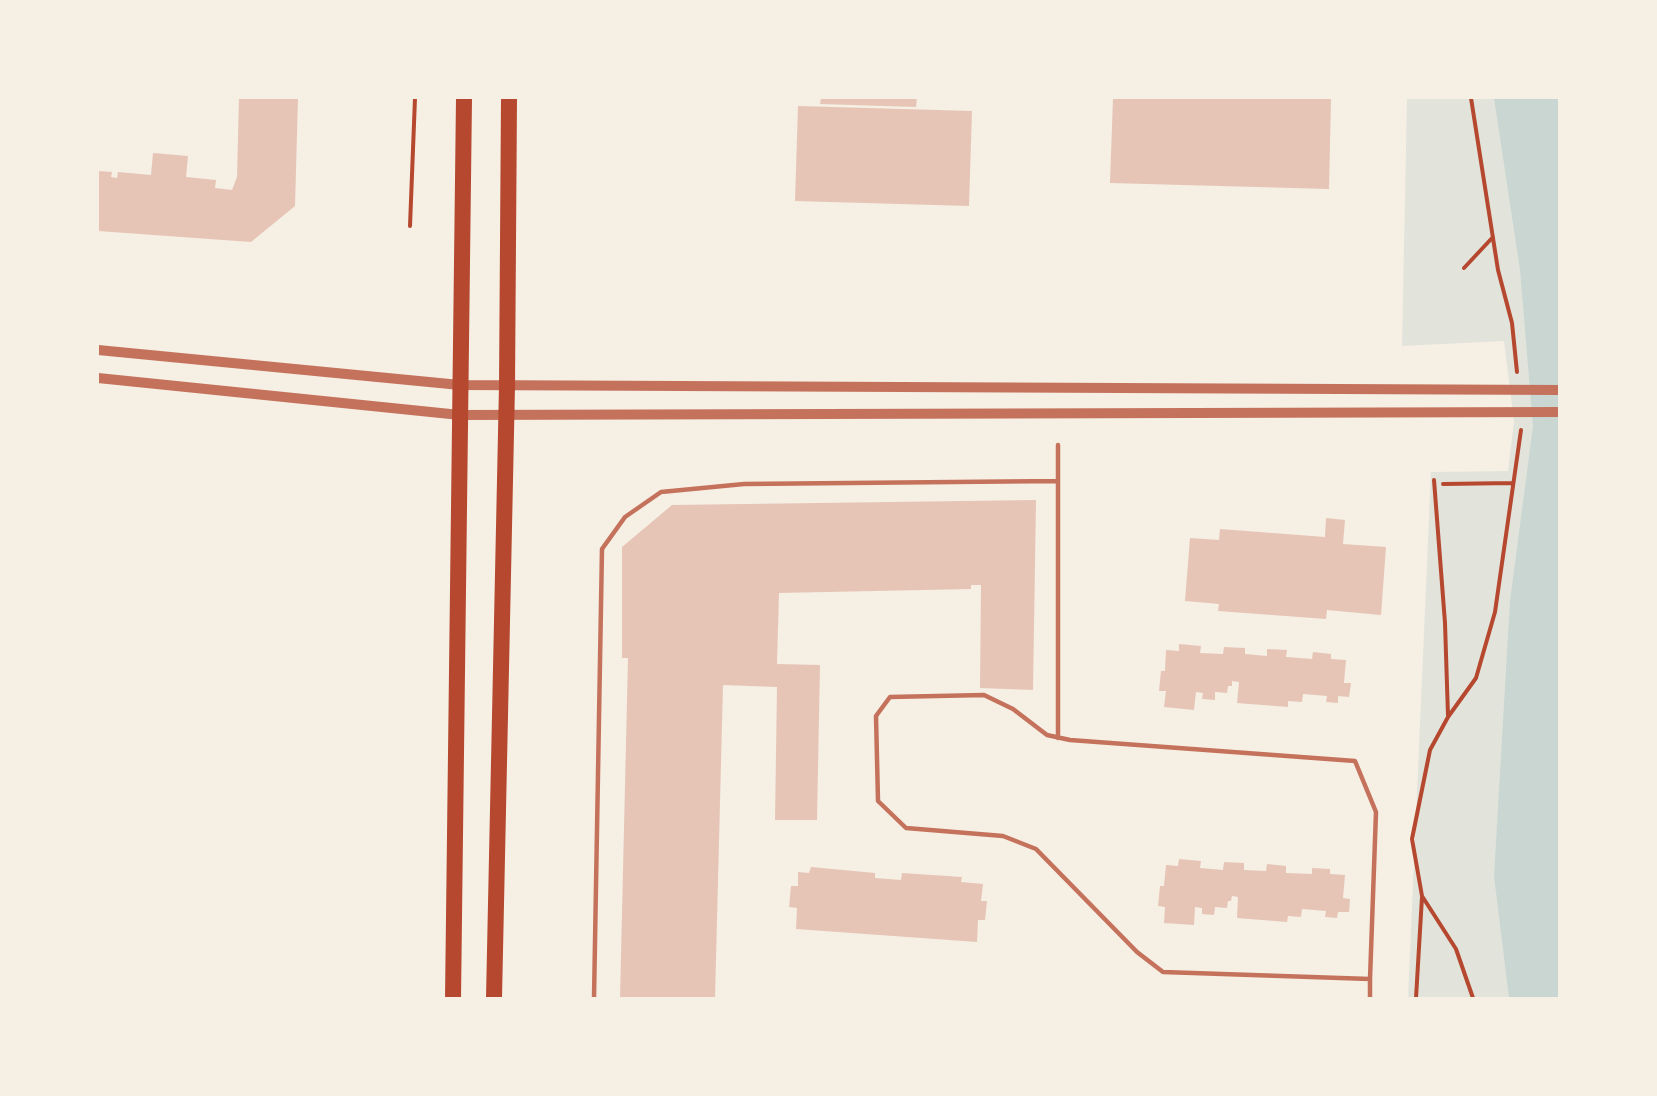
<!DOCTYPE html>
<html>
<head>
<meta charset="utf-8">
<style>
	body { margin:0 }
	#map { position:relative; width:1657px; height:1096px; overflow:hidden; background:#f6efe4; font-family:"Public Sans",sans-serif }
	canvas { display:block }
	.frame { position:absolute; inset:0; border:99px solid #f6efe4; pointer-events:none }
</style>
</head>
<body>
<div id="map">
<canvas width="1657" height="1096"></canvas>
<div class="frame"></div>
</div>
<script>
const c = document.querySelector('canvas').getContext('2d');
c.lineJoin = 'round';
function fillPath(path, color) {
  c.fillStyle = color;
  c.fill(path, 'evenodd');
}
function trace(path, color, width, dash) {
  c.strokeStyle = color;
  c.lineWidth = width;
  c.lineCap = dash ? 'butt' : 'round';
  c.setLineDash(dash || []);
  c.stroke(path);
}
const green = new Path2D(`
	M 1407,98 L 1559,98 L 1512,998 L 1408,998 L 1431,472 L 1508,471 L 1514,421 L 1504,341 L 1402,346 Z`);
const water = new Path2D(`
	M 1494,98 L 1559,98 L 1559,998 L 1509,998 L 1494,876 L 1510,601 L 1533,426 L 1520,270 Z`);
const building = new Path2D(`
	M 239,98 L 298,98 L 295,206 L 251,242 L 98,231 L 98,171 L 112,172 L 111,177 L 117,178 L 118,172 L 151,175 L 153,153 L 188,156 L 186,177 L 216,180 L 215,188 L 232,190 L 237,177 Z
	M 821,98 L 917,98 L 916,107 L 820,104 Z
	M 1113,98 L 1331,98 L 1329,189 L 1110,183 Z
	M 798,106 L 972,111 L 969,206 L 795,201 Z
	M 1036,500 L 1033,690 L 980,688 L 981,585 L 971,585 L 971,589 L 779,593 L 777,664 L 820,665 L 817,820 L 775,820 L 777,687 L 723,685 L 715,998 L 620,998 L 628,658 L 622,658 L 622,547 L 672,505 Z
	M 1326,518 L 1345,520 L 1343,544 L 1386,547 L 1381,615 L 1327,610 L 1326,619 L 1218,611 L 1219,604 L 1185,601 L 1190,538 L 1219,540 L 1220,529 L 1325,537 Z
	M 1179,644 L 1201,646 L 1200,653 L 1223,654 L 1224,647 L 1245,648 L 1245,654 L 1267,656 L 1267,649 L 1287,650 L 1286,657 L 1312,659 L 1313,652 L 1331,654 L 1331,659 L 1346,660 L 1344,683 L 1351,683 L 1349,697 L 1338,696 L 1338,703 L 1326,702 L 1327,696 L 1303,694 L 1302,702 L 1288,701 L 1288,707 L 1237,703 L 1239,682 L 1232,681 L 1232,686 L 1228,686 L 1227,693 L 1215,692 L 1215,700 L 1202,699 L 1203,693 L 1196,692 L 1194,710 L 1164,707 L 1166,691 L 1159,691 L 1161,671 L 1165,671 L 1166,650 L 1179,651 Z
	M 1179,859 L 1201,861 L 1200,868 L 1223,870 L 1224,862 L 1244,863 L 1244,870 L 1266,871 L 1267,864 L 1286,866 L 1286,873 L 1312,874 L 1312,868 L 1330,869 L 1330,874 L 1345,875 L 1343,898 L 1350,899 L 1349,912 L 1338,912 L 1337,918 L 1325,917 L 1326,911 L 1302,909 L 1301,917 L 1288,916 L 1287,922 L 1237,918 L 1238,897 L 1232,896 L 1231,901 L 1228,901 L 1227,908 L 1215,907 L 1214,915 L 1202,914 L 1202,908 L 1195,907 L 1194,925 L 1164,923 L 1165,907 L 1158,906 L 1160,886 L 1164,886 L 1166,865 L 1178,866 Z
	M 811,867 L 875,873 L 875,878 L 901,880 L 902,873 L 962,877 L 961,882 L 983,884 L 981,901 L 987,901 L 985,920 L 978,920 L 977,942 L 796,929 L 797,908 L 789,907 L 791,886 L 798,886 L 798,872 L 809,873 Z`);
const path = new Path2D(`
	M 1471,98 L 1498,270 L 1512,323 L 1517,372
	M 410,226 L 415,98
	M 1464,268 L 1493,237
	M 1434,480 L 1445,623 L 1448,716
	M 1443,484 L 1513,483
	M 1416,998 L 1422,897
	M 1473,998 L 1456,949 L 1422,896 L 1412,839 L 1430,750 L 1448,717 L 1476,678 L 1495,612 L 1521,430`);
const service = new Path2D(`
	M 1058,445 L 1058,738
	M 594,998 L 602,549 L 625,517 L 661,492 L 744,484 L 1058,481
	M 1370,998 L 1370,979 L 1376,812 L 1355,761 L 1070,740 L 1047,735 L 1013,709 L 984,695 L 890,697 L 876,716 L 878,801 L 906,828 L 1003,836 L 1036,849 L 1137,952 L 1163,972 L 1370,979`);
const tertiary = new Path2D(`
	M 98,350 L 460,385 L 1560,390
	M 98,378 L 460,415 L 1560,412`);
const trunk = new Path2D(`
	M 453,998 L 464,98
	M 494,998 L 507,386 L 509,98`);
fillPath(green, '#e2e4dc');
fillPath(water, '#c9d6d2');
fillPath(building, '#e6c5b7');
trace(path, '#b5482f', 4);
trace(service, '#c5725c', 4.5);
trace(tertiary, '#c5725c', 10);
trace(trunk, '#b5482f', 16);
</script>
</body>
</html>
